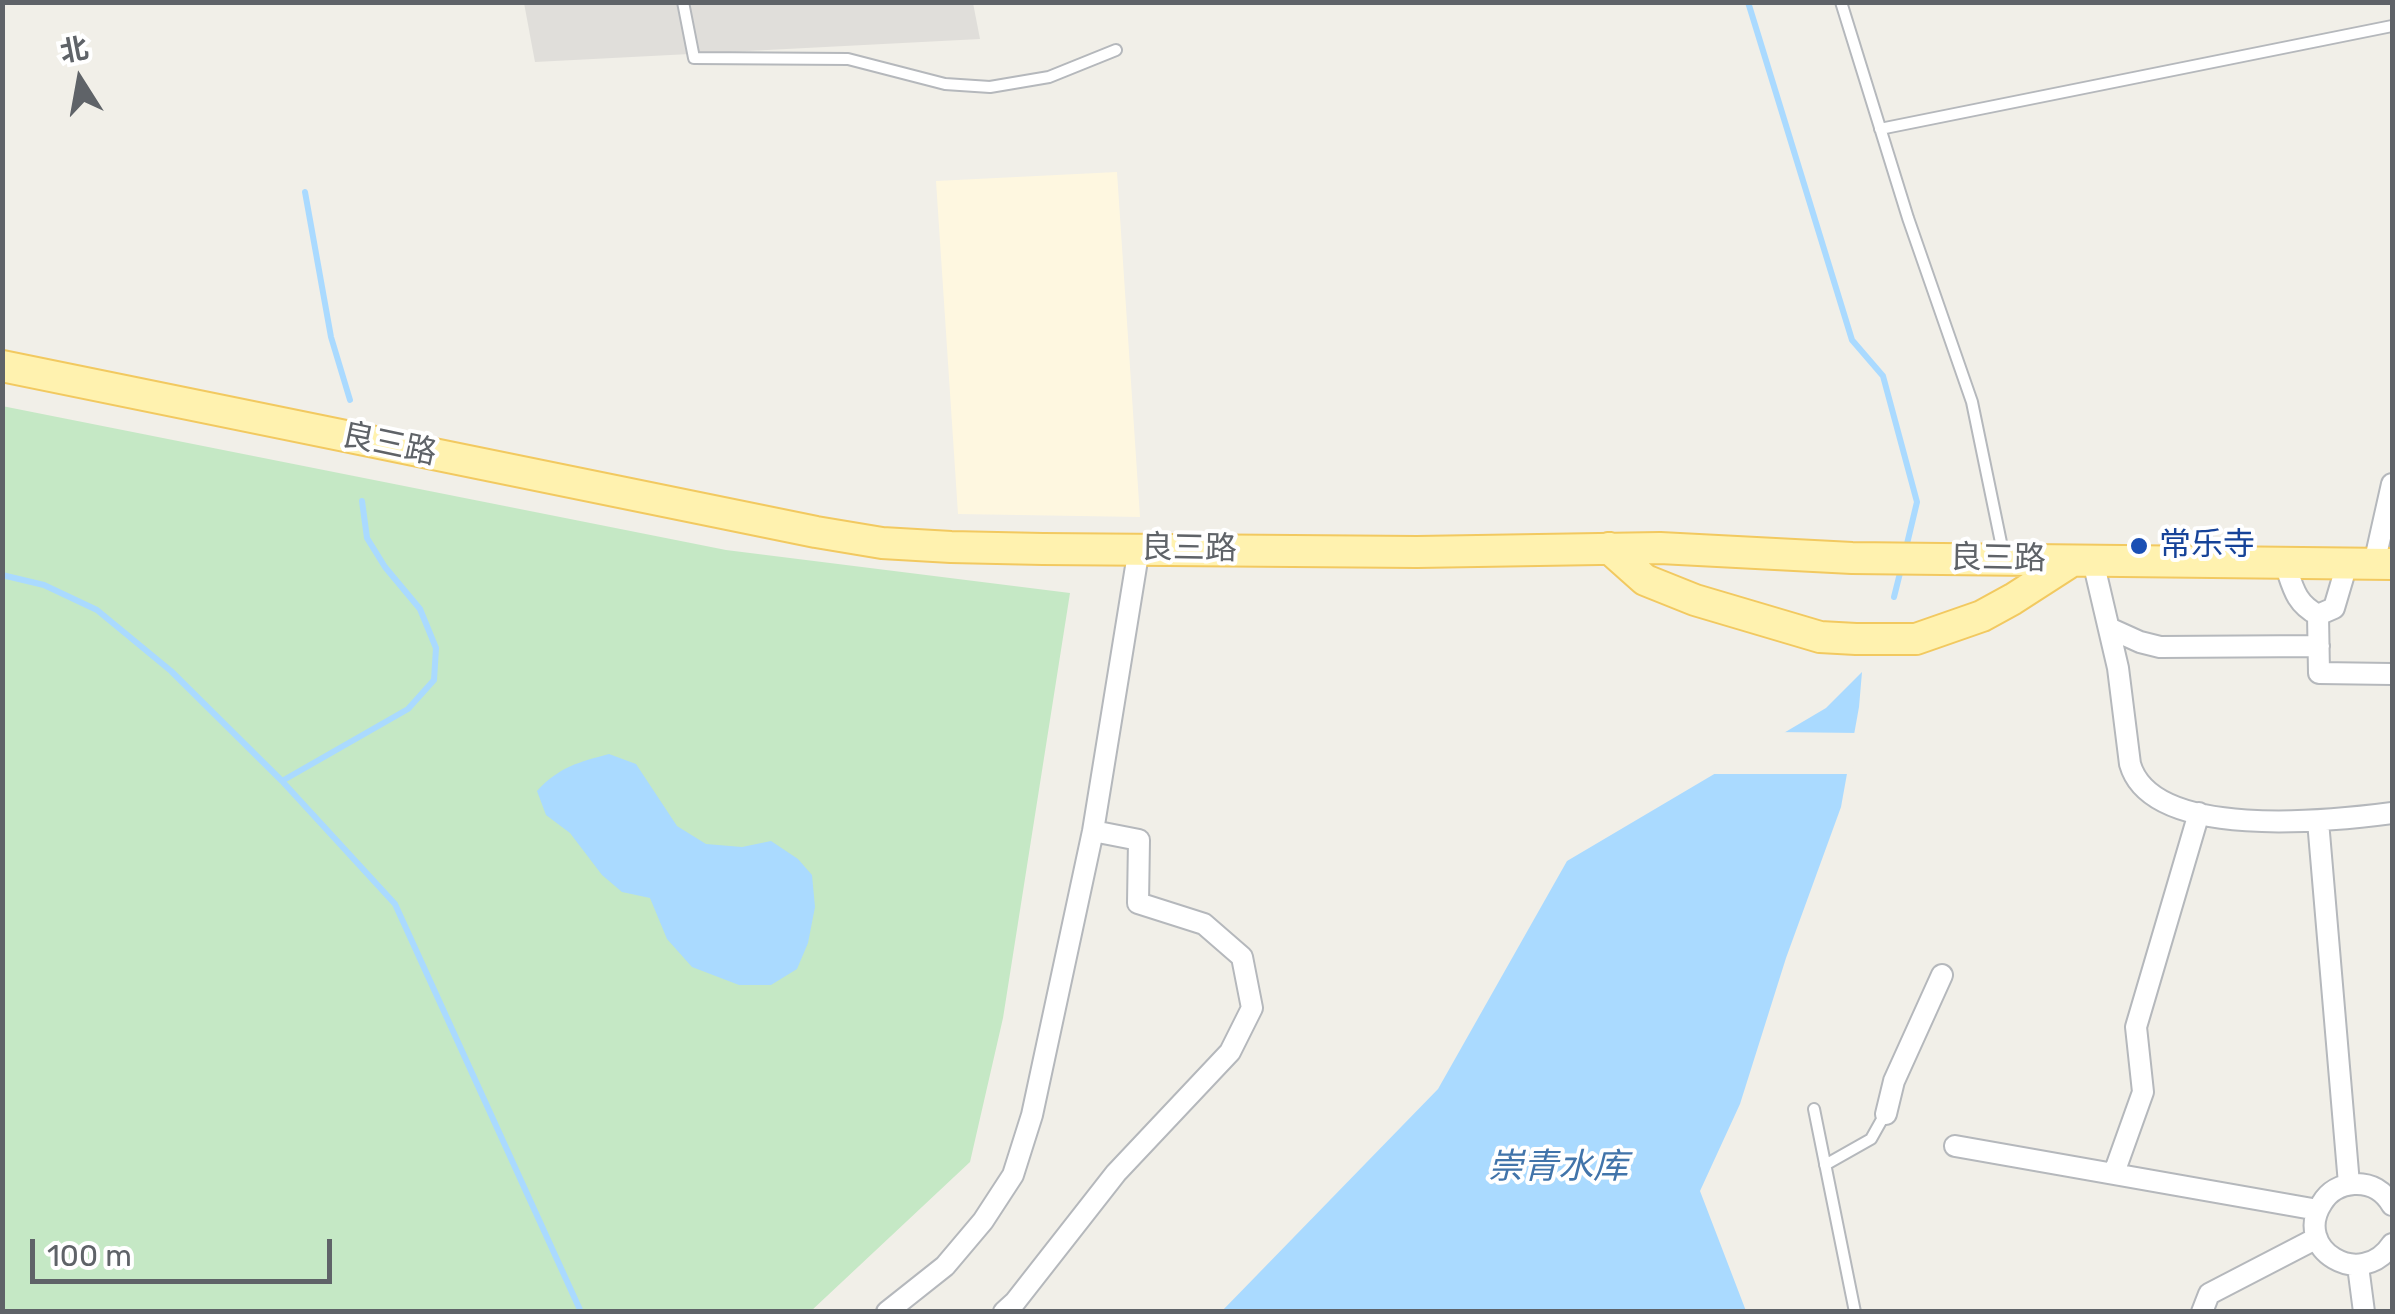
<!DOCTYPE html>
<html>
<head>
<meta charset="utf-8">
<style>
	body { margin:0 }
	#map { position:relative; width:2395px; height:1314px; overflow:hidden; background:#f1efe8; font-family:Rubik,"Noto Sans SC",sans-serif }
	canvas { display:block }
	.frame { position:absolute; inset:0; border:5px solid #5f6368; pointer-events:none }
	.north { position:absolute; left:30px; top:30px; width:100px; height:100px; -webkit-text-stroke:8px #fff; paint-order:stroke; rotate:349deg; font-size:28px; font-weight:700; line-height:40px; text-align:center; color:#5f6368 }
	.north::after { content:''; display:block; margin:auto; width:35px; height:45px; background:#5f6368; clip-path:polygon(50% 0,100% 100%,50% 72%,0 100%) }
	.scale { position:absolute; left:30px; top:1239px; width:302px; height:45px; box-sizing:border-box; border:5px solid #5f6368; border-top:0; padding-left:12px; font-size:30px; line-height:35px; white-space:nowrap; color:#5f6368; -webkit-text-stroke:8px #fff; paint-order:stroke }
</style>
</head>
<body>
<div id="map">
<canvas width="2395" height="1314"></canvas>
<div class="frame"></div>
<div class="north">北</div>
<div class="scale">100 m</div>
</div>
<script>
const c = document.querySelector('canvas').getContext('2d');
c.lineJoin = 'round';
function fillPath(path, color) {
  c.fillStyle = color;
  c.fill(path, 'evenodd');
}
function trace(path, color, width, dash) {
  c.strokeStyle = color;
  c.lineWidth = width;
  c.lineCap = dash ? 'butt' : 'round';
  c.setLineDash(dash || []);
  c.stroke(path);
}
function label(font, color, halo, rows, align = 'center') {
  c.font = font + ' Rubik,"Noto Sans SC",sans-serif';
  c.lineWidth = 8;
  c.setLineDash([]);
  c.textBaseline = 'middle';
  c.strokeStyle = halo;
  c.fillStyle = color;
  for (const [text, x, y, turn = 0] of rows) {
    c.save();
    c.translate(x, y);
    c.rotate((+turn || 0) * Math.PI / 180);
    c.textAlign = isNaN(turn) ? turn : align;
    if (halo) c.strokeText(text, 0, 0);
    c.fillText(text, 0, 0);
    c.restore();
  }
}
const commercial = new Path2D(`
	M 1117,172 L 1140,517 L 958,514 L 936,181 Z`);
const industrial = new Path2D(`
	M 524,3 L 973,3 L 980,39 L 535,62 Z`);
const green = new Path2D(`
	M 2,406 L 726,550 L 1070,593 L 1003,1018 L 970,1162 L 811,1311 L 3,1311 Z`);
const water = new Path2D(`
	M 1862,672 L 1859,707 L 1841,807 L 1786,958 L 1740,1104 L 1700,1191 L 1746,1311 L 1221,1312 L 1438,1089 L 1567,861 L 1826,708 Z
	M 609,754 L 636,764 L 677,826 L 706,844 L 742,847 L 771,841 L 798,859 L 812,875 L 815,907 L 808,943 L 797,969 L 771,985 L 739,985 L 692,967 L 667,939 L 650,898 L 622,892 L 602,875 L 570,833 L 546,815 L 537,791 C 559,767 579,762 609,754 Z`);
const pier = new Path2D(`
	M 1774,732 L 1859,733 L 1852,774 L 1714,774 L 1714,767 Z`);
const stream = new Path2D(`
	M 1748,2 L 1852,340 L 1883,376 L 1917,502 L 1906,548
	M 305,192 L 331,337 L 350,400
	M 2,575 L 44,585 L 97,610 L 171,671 L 282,781 L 395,904 L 581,1312
	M 1894,597 L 1902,565
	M 282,781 L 408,709 L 434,680 L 436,648 L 420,609 L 385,567 L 367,538 L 362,501`);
const service = new Path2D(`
	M 683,2 L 694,58 L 848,59 L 945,84 L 990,87 L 1049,77 L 1116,50
	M 1841,2 L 1908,218 L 1972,402 L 2004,557
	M 1880,129 L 2392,26
	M 1814,1109 L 1855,1312
	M 1825,1165 L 1871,1139 L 1885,1114`);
const minor = new Path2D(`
	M 2093,561 L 2118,668 L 2130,764 C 2152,841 2331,821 2392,813
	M 2285,564 C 2293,587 2295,603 2318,615 L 2334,608 L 2347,564
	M 2374,564 L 2392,484
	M 2318,615 L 2319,673 L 2392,674
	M 2109,628 L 2140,642 L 2160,647 L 2319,646
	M 2318,821 L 2349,1184
	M 1886,1114 L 1894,1081 L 1942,975
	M 1955,1146 L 2318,1210
	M 2114,1173 L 2143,1092 L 2136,1027 L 2199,813
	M 2392,1205 C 2384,1191 2371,1183 2354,1184 C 2341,1185 2329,1191 2322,1203 C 2292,1249 2361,1291 2392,1244
	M 2358,1266 L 2364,1312
	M 887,1312 L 945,1266 L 983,1221 L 1013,1175 L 1032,1115 L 1093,831 L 1139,548
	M 1004,1312 L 1015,1302 L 1116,1173 L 1230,1052 L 1252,1008 L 1242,957 L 1204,924 L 1138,903 L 1139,840 L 1093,831
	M 2202,1312 L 2209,1294 L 2317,1238`);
const primary = new Path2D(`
	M 2,366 L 816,532 L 882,543 L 951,547 L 1043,549 L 1417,552 L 1660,548 L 1852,558 L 2392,564
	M 1609,548 L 1645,580 L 1695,600 L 1820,637 L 1856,639 L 1916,639 L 1982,616 L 2013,599 L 2072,561`);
const markers = [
	[2139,546,10,"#1a4fb4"]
];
const streetNames = [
	["良三路",389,445,12],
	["良三路",1189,549,1],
	["良三路",1998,559,1]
];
const transitNames = [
	["常乐寺",2159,546]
];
const waterNames = [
	["崇青水库",1558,1168]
];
fillPath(commercial, '#fef7e0');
fillPath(industrial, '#e0deda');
fillPath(green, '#c5e8c5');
fillPath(water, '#aadaff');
fillPath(pier, '#f1efe8');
trace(stream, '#aadaff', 6);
trace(service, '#b5b8bc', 14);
trace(minor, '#b5b8bc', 24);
trace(primary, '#f2c960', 34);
trace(service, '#fff', 10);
trace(minor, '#fff', 20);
trace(primary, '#fff2af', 30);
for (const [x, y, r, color] of markers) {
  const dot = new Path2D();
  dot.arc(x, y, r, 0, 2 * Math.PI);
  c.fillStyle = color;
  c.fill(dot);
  trace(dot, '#fff', 4);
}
label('32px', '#5f6368', '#fff', streetNames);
label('32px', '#164399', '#fff', transitNames, 'left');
label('italic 35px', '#4174aa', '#fff', waterNames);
</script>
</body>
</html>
